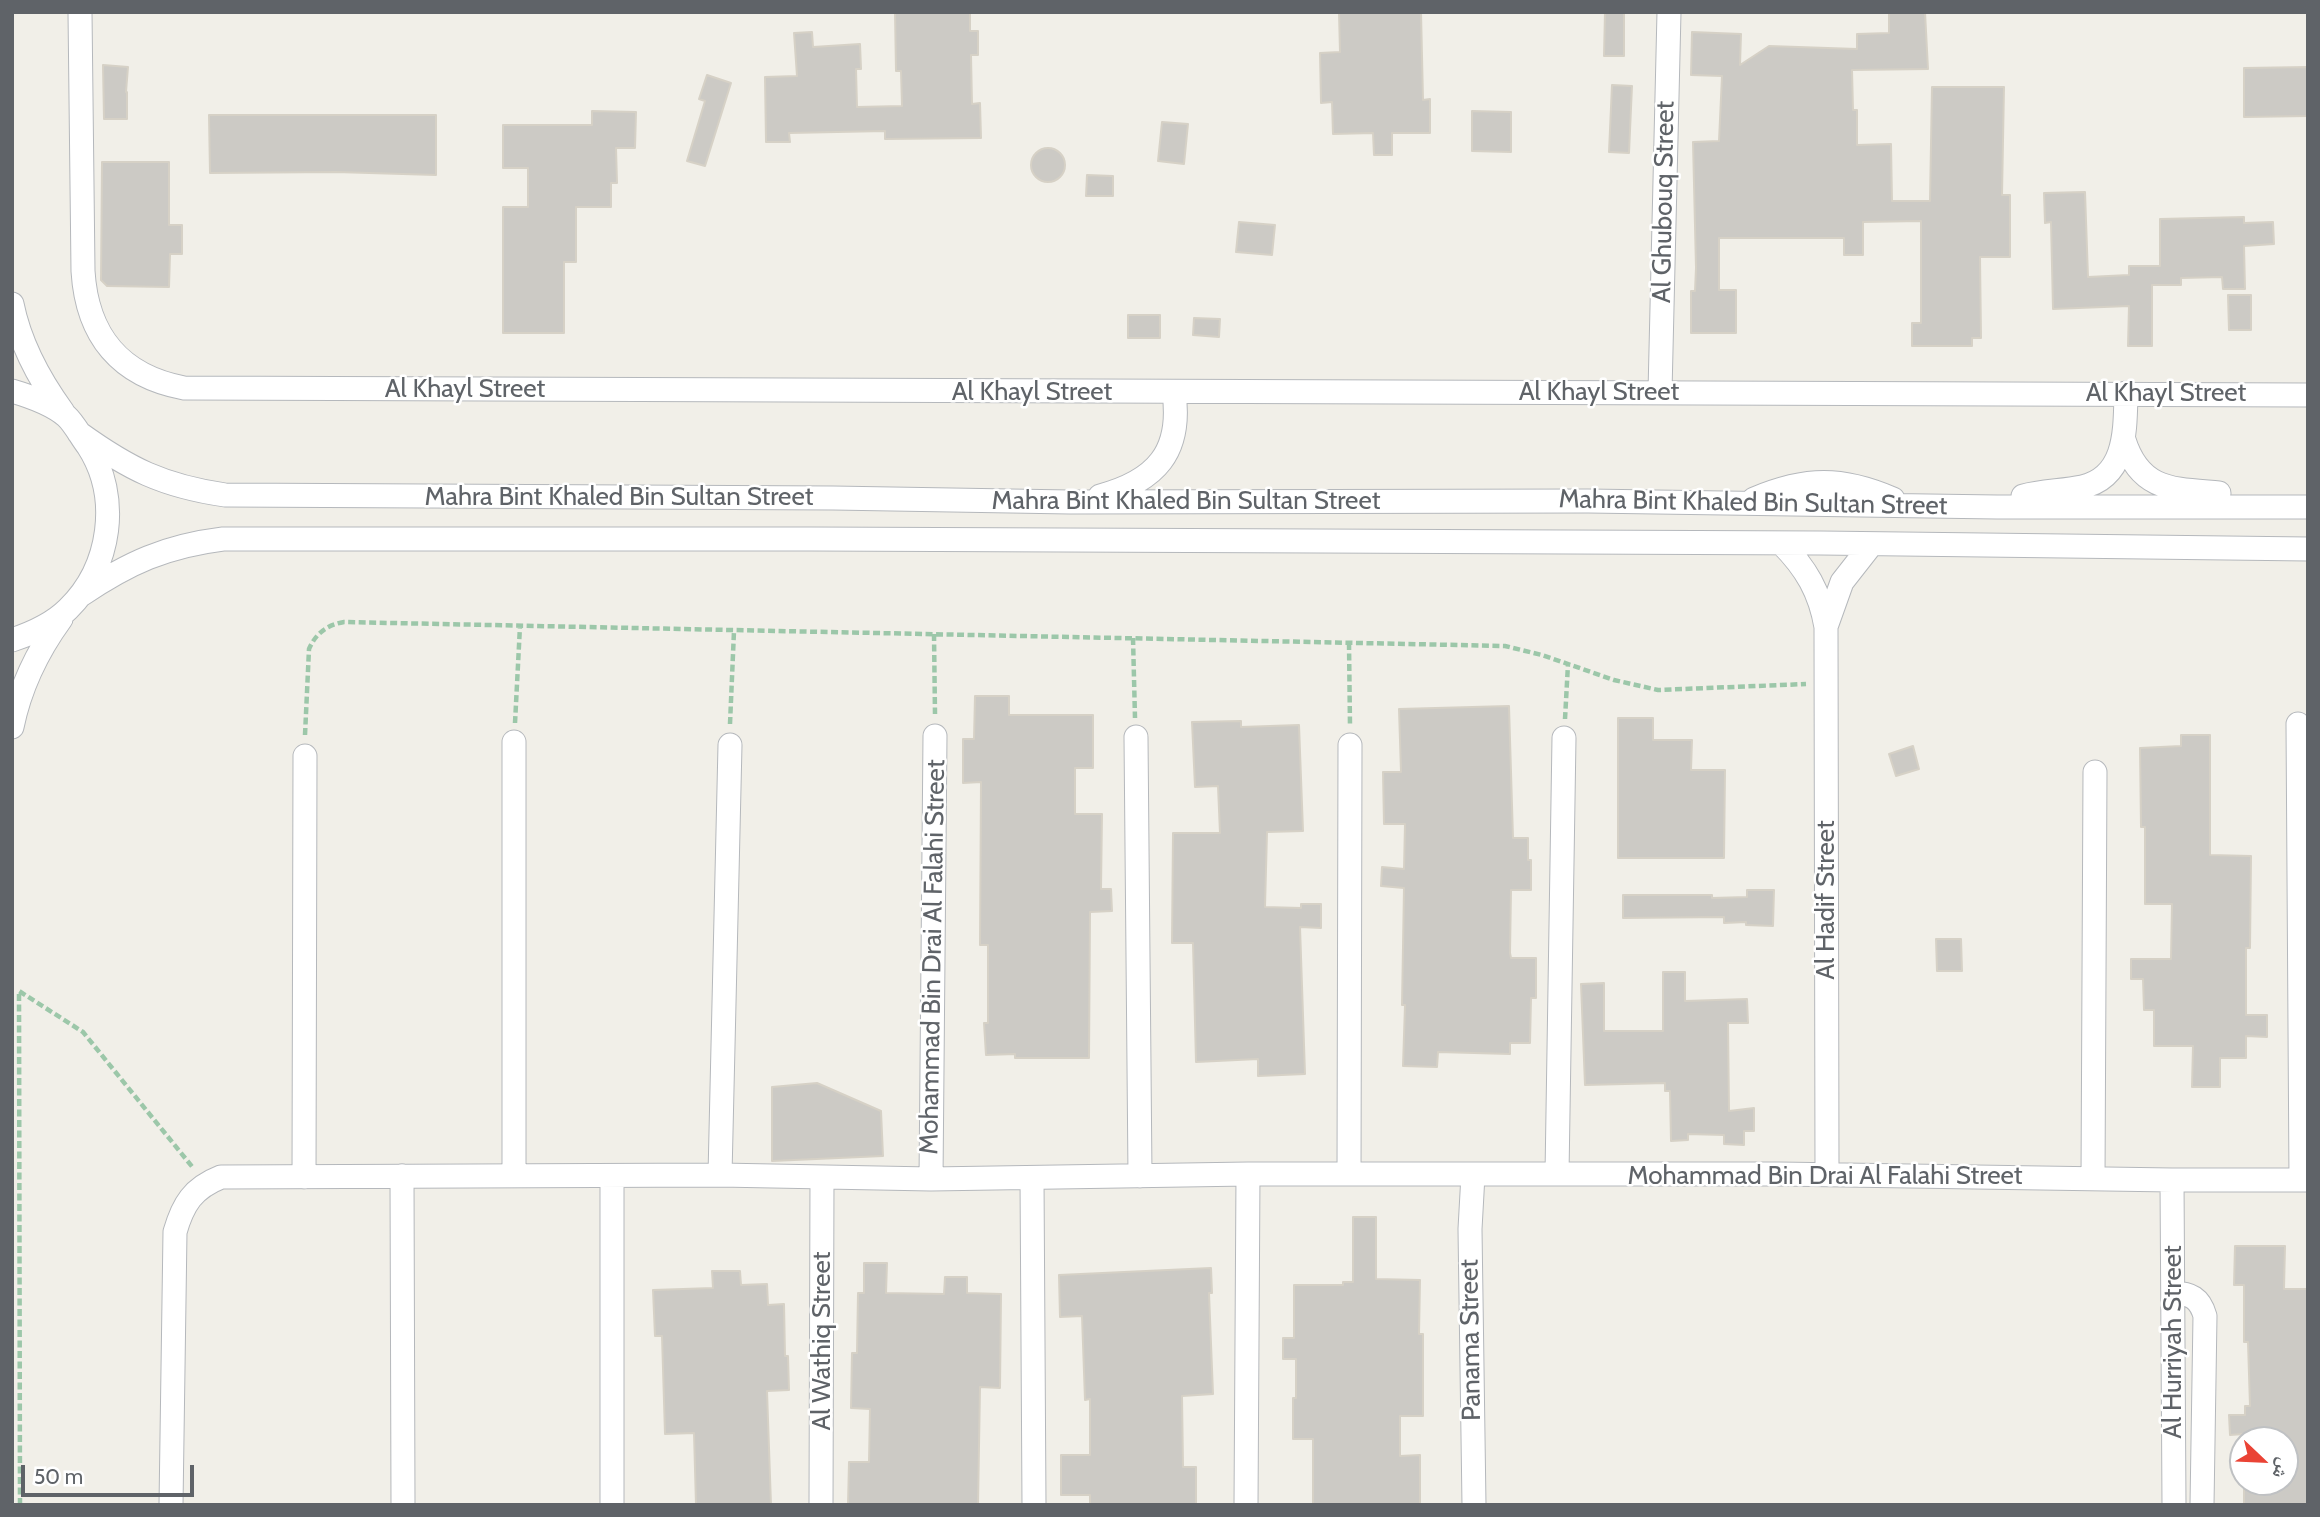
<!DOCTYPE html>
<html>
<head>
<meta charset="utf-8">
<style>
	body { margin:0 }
	#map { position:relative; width:2320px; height:1517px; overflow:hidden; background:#f1efe8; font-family:Cabin,"Noto Naskh Arabic",sans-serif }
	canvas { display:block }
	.frame { position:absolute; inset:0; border:14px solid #5f6368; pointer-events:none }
	.north { position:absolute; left:2229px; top:1426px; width:70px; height:70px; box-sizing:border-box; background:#fff; border:2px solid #bfc1c3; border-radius:50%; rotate:113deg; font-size:19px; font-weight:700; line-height:28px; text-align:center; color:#5f6368 }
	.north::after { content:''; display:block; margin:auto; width:24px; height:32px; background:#ea4335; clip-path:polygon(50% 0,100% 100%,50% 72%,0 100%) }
	.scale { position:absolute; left:21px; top:1465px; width:173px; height:32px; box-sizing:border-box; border:4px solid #5f6368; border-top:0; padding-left:9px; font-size:21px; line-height:24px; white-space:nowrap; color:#5f6368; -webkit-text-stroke:5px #fff; paint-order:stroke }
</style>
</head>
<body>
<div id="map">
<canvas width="2320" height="1517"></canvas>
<div class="frame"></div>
<div class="north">ش</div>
<div class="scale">50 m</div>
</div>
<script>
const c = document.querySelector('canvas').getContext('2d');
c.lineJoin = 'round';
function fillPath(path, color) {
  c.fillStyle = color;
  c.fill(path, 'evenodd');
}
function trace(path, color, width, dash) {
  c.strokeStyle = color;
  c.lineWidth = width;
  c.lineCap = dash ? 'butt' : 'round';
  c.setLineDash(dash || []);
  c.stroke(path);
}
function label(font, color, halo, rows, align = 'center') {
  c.font = font + ' Cabin,sans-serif';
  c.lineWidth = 5;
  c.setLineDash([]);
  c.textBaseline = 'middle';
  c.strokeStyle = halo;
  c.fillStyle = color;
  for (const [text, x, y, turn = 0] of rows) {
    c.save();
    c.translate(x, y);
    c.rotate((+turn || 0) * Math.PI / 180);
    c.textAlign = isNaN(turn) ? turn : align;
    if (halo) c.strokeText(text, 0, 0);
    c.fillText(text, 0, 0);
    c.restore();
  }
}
const building = new Path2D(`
	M 895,12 L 970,12 L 970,31 L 978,31 L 978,55 L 971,55 L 972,104 L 980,103 L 981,138 L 885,139 L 885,131 L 789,133 L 790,142 L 766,142 L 765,77 L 797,76 L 794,33 L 812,32 L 813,47 L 860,44 L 861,69 L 856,69 L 857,107 L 902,106 L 901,71 L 896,71 Z
	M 1339,12 L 1421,12 L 1423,100 L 1430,99 L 1430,133 L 1392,133 L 1392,155 L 1374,155 L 1373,133 L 1333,134 L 1332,102 L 1321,103 L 1320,53 L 1340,52 Z
	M 1605,12 L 1624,12 L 1624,56 L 1604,56 Z
	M 1889,12 L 1925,12 L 1928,69 L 1852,70 L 1853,110 L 1857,110 L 1857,145 L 1891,144 L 1892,201 L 1930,201 L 1932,87 L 2004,87 L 2002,195 L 2010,195 L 2010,257 L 1980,257 L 1981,338 L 1972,338 L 1972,346 L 1912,346 L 1912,323 L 1921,323 L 1921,221 L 1863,222 L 1863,255 L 1844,255 L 1844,238 L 1719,238 L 1719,290 L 1736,290 L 1736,333 L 1691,333 L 1691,291 L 1695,291 L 1696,268 L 1693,142 L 1719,141 L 1722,76 L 1691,75 L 1692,32 L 1741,34 L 1740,65 L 1769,46 L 1857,49 L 1857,34 L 1889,33 Z
	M 103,65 L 128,67 L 126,92 L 127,92 L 127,119 L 104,119 Z
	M 2308,67 L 2308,116 L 2244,117 L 2244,68 Z
	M 707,75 L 731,83 L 705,166 L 687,161 L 705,101 L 699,99 Z
	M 1612,85 L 1632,86 L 1629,153 L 1609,152 Z
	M 592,111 L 636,112 L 635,148 L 616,148 L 617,183 L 611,183 L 611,207 L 576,207 L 576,262 L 564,262 L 564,333 L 503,333 L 503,207 L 528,207 L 528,168 L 503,168 L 503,125 L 592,125 Z
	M 1472,111 L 1511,112 L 1511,152 L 1472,151 Z
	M 209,115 L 436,115 L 436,175 L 336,172 L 210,173 Z
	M 1162,122 L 1188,124 L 1184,164 L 1158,161 Z
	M1031 165a17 17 0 1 1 34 0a17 17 0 1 1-34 0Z
	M 102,162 L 169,162 L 169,225 L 182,225 L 182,254 L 170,254 L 169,287 L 107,286 L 101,280 Z
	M 1087,175 L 1113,176 L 1113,196 L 1086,196 Z
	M 2085,192 L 2088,277 L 2129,275 L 2129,266 L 2160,266 L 2160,219 L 2244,217 L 2244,223 L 2273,222 L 2274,244 L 2244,246 L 2245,289 L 2223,289 L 2222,277 L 2181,278 L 2181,285 L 2152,285 L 2152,346 L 2128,346 L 2129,306 L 2053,309 L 2051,222 L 2045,223 L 2044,193 Z
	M 1239,222 L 1275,225 L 1272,255 L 1236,252 Z
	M 2228,295 L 2251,295 L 2251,330 L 2229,330 Z
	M 1128,315 L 1160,315 L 1160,338 L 1128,338 Z
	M 1194,318 L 1220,319 L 1219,337 L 1193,335 Z
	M 975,696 L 1009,696 L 1009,715 L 1093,715 L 1093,768 L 1075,768 L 1075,814 L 1102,814 L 1101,889 L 1111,889 L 1112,911 L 1090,912 L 1089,1058 L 1015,1058 L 1015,1054 L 986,1055 L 984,1023 L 988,1023 L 988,945 L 980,945 L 981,782 L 963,783 L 963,739 L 974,739 Z
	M 1509,706 L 1513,838 L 1528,838 L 1528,860 L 1531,860 L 1531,890 L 1511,890 L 1510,953 L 1511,958 L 1536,958 L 1536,998 L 1531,998 L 1530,1043 L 1510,1043 L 1510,1054 L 1438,1052 L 1437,1067 L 1403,1066 L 1405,1005 L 1402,1005 L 1404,888 L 1381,886 L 1382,867 L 1404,869 L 1405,824 L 1384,824 L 1383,772 L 1401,772 L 1399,709 Z
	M 1618,718 L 1653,718 L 1653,740 L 1692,740 L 1691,770 L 1725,770 L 1724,858 L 1618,858 Z
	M 1241,721 L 1241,727 L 1299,725 L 1303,831 L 1267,832 L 1265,907 L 1301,908 L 1301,904 L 1321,904 L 1321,928 L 1300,927 L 1305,1074 L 1258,1076 L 1258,1059 L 1196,1062 L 1193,943 L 1172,943 L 1173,833 L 1220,833 L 1218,786 L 1195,787 L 1192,722 Z
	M 2181,735 L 2210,735 L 2210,855 L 2251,856 L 2250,948 L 2246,948 L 2246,1015 L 2267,1015 L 2267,1037 L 2246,1036 L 2246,1058 L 2220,1058 L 2220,1087 L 2192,1087 L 2193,1046 L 2154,1046 L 2154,1010 L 2144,1010 L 2143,979 L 2131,979 L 2131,959 L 2171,959 L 2172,904 L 2145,904 L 2145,827 L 2141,827 L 2140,748 L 2181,746 Z
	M 1913,746 L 1919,769 L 1896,776 L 1889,754 Z
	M 1747,890 L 1774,890 L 1773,926 L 1746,925 L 1746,922 L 1724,923 L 1724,917 L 1623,918 L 1623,895 L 1712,895 L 1712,898 L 1747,897 Z
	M 1936,939 L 1961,939 L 1962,971 L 1937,971 Z
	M 1663,972 L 1685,972 L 1685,1001 L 1747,999 L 1748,1023 L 1728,1023 L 1729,1111 L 1754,1108 L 1754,1131 L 1744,1131 L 1744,1145 L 1724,1144 L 1724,1135 L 1688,1134 L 1688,1140 L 1671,1141 L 1670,1091 L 1665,1091 L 1665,1083 L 1585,1085 L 1581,984 L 1604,983 L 1604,1031 L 1663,1031 Z
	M 817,1083 L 881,1111 L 883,1156 L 772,1161 L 772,1087 Z
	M 1353,1217 L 1376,1217 L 1376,1279 L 1420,1280 L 1419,1334 L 1423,1334 L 1423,1416 L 1400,1416 L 1400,1456 L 1420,1455 L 1420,1505 L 1313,1505 L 1313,1439 L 1293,1439 L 1293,1398 L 1296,1398 L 1296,1359 L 1283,1359 L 1283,1338 L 1294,1338 L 1294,1285 L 1343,1285 L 1343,1282 L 1353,1282 Z
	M 2235,1246 L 2285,1246 L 2284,1289 L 2308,1289 L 2308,1505 L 2244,1505 L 2244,1482 L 2285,1482 L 2285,1440 L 2244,1440 L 2244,1434 L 2230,1435 L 2229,1415 L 2245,1415 L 2245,1406 L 2250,1406 L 2248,1342 L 2244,1342 L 2244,1285 L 2234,1285 Z
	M 864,1263 L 887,1263 L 886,1293 L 944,1294 L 945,1277 L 967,1277 L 967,1293 L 1001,1294 L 1000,1388 L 980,1387 L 978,1505 L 848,1505 L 849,1462 L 869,1462 L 870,1409 L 851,1408 L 852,1353 L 857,1353 L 858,1293 L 864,1293 Z
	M 1211,1268 L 1212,1293 L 1209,1293 L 1213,1394 L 1182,1396 L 1183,1467 L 1196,1467 L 1196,1505 L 1090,1505 L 1090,1495 L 1061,1495 L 1061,1455 L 1090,1455 L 1090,1399 L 1085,1400 L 1082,1316 L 1060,1317 L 1059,1275 Z
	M 712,1271 L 740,1271 L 741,1285 L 767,1284 L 768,1305 L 784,1304 L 785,1356 L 788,1356 L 789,1390 L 767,1391 L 771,1505 L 696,1505 L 694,1433 L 665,1434 L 662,1336 L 655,1336 L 653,1290 L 713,1288 Z`);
const path = new Path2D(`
	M 934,634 L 935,714
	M 1133,638 L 1135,718
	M 1349,643 L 1350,726
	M 1565,719 L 1568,664
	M 515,723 L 520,626
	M 730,724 L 734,631
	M 305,735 L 309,649 C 316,633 327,625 344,622 L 1505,646 L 1542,655 L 1614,680 L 1658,690 L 1806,684
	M 20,1505 L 19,991 L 83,1032 L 194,1169`);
const minor = new Path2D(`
	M 80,12 L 83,271 C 87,336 120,376 184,388 L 2308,395
	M 12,304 C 20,344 39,379 63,412
	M 12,391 C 29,396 52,404 66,416 C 74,423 81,437 88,446 C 121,497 111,567 68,609 C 53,624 33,633 12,640
	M 1660,392 L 1669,12
	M 79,433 C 129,469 163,486 225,495 L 833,498 L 1070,502 L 1588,501 L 1997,507 L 2308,507
	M 2124,440 C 2140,491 2173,489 2219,493
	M 1100,496 C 1156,481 1182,452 1174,393
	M 2023,496 C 2042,491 2062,491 2082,487 C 2127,477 2125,429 2126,393
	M 1754,499 C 1806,477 1842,477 1893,499
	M 1781,543 C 1806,568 1820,592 1826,627 L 1827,1174
	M 81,595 C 128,563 166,546 223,539 L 811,539 L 1821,543 L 2308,549
	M 1827,624 L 1842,582 L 1871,545
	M 2298,724 L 2301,1180
	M 12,727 C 20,688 37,652 61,619
	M 1136,737 L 1140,1176
	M 1349,1174 L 1350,745
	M 1557,1174 L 1564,738
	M 720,1175 L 730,745
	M 1473,1175 L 1470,1229 L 1474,1505
	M 402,1176 L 403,1505
	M 514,1176 L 514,742
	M 612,1176 L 612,1505
	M 304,1177 L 305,756
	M 1032,1178 L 1034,1505
	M 2093,1178 L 2095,772
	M 931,1179 L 935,736
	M 2172,1180 L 2174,1505
	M 2173,1293 C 2190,1293 2200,1298 2205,1316 L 2202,1505
	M 171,1505 L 175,1232 C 183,1204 193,1188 221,1177 L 720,1175 L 931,1179 L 1248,1174 L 1779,1174 L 2172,1180 L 2308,1180
	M 821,1505 L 822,1177
	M 1246,1505 L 1248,1174`);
const streetNames = [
	["Al Ghubouq Street",1664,202,-89],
	["Al Khayl Street",465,389],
	["Al Khayl Street",1032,392],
	["Al Khayl Street",1599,392],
	["Al Khayl Street",2166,393],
	["Mahra Bint Khaled Bin Sultan Street",619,497],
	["Mahra Bint Khaled Bin Sultan Street",1186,501],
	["Mahra Bint Khaled Bin Sultan Street",1753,503,1],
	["Al Hadif Street",1826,900,-90],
	["Mohammad Bin Drai Al Falahi Street",933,957,-89],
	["Mohammad Bin Drai Al Falahi Street",1825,1176],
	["Panama Street",1471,1340,-91],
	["Al Wathiq Street",822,1341,-90],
	["Al Hurriyah Street",2173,1342,-90]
];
fillPath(building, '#cccac5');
trace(building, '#d6d1c6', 2);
trace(minor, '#b5b8bc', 25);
trace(path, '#9cc7a9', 4.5, [7, 3.5]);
trace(minor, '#fff', 23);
label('26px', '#5f6368', '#fff', streetNames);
</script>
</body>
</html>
